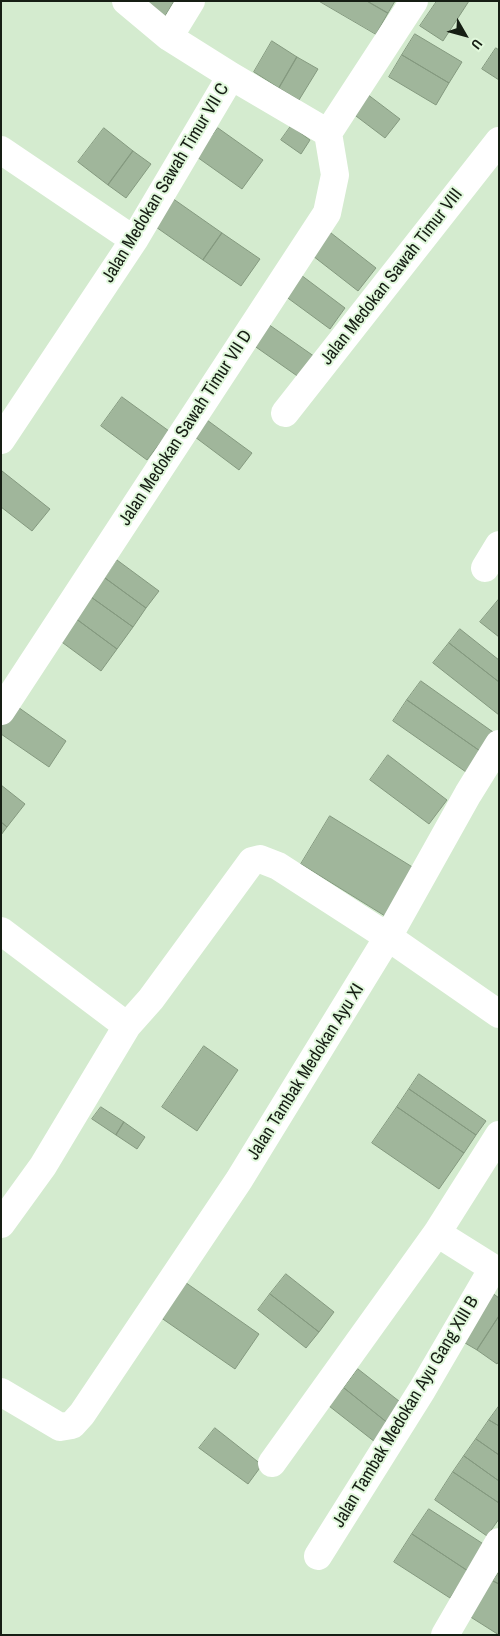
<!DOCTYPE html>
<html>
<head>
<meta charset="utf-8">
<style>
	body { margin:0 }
	#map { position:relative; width:500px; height:1636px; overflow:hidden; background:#d4ebcf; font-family:"Archivo Narrow",sans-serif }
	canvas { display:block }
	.frame { position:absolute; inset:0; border:2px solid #161e14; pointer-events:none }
	.north { position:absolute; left:440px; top:10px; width:50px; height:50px; -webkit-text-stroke:4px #e1f8dc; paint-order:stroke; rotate:128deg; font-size:14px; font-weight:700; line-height:20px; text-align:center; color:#161e14 }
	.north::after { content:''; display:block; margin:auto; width:18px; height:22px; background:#161e14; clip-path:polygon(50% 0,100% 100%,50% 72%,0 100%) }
</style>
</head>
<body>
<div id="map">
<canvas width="500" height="1636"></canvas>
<div class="frame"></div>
<div class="north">U</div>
</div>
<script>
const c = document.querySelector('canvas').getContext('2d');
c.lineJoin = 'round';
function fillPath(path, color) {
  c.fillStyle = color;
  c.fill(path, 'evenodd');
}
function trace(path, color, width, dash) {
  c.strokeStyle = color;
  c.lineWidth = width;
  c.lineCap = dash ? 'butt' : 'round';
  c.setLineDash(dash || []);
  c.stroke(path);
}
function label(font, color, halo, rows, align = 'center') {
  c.font = font + ' "Archivo Narrow",sans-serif';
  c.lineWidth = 4;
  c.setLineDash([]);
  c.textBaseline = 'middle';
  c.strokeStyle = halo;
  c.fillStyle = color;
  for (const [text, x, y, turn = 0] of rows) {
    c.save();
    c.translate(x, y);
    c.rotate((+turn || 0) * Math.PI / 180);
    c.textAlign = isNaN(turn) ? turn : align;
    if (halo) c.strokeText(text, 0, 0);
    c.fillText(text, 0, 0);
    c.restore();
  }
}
const building = new Path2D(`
	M 136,1 L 174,1 L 162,21 Z
	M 319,1 L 367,1 L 388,13 L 376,34 Z
	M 367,1 L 395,1 L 388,13 Z
	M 437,1 L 469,1 L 443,41 L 420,26 Z
	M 415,34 L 462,62 L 449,83 L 402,55 Z
	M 272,41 L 297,57 L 279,88 L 254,72 Z
	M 496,48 L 499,50 L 499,80 L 482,69 Z
	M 402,55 L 449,83 L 436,105 L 389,77 Z
	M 297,57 L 318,69 L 299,100 L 279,88 Z
	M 367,94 L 400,119 L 385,138 L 352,113 Z
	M 291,126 L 310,140 L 301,154 L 281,140 Z
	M 104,128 L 133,151 L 108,185 L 78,162 Z
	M 218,128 L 263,160 L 242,189 L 197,157 Z
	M 133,151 L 151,164 L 126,198 L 108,185 Z
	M 172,198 L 222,233 L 203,260 L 153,225 Z
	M 222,233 L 260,259 L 241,286 L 203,260 Z
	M 331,233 L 376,268 L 358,291 L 313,256 Z
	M 301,275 L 345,308 L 330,329 L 285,296 Z
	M 268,324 L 318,359 L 303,380 L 253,345 Z
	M 122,397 L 169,431 L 147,460 L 101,426 Z
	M 207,420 L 252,453 L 239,470 L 195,437 Z
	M 2,471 L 50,509 L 32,531 L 1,507 Z
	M 117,560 L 159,591 L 146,608 L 105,578 Z
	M 105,578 L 146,608 L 133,627 L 91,597 Z
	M 91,597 L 133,627 L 117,649 L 75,618 Z
	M 499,599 L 499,637 L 480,622 Z
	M 75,618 L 117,649 L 101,671 L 59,640 Z
	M 460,629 L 499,660 L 499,682 L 449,643 Z
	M 449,643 L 499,682 L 499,715 L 433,663 Z
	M 421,681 L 493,732 L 480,751 L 407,700 Z
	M 407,700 L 480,751 L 466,772 L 393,721 Z
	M 15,705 L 66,741 L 49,767 L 1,734 L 1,725 Z
	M 388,755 L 447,800 L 429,824 L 370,780 Z
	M 1,785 L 25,804 L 7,827 L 1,822 Z
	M 330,816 L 414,868 L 385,916 L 301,864 Z
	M 1,822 L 7,827 L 1,835 Z
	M 204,1046 L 238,1070 L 197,1131 L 162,1107 Z
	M 419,1074 L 486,1121 L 476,1135 L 409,1089 Z
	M 409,1089 L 476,1135 L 464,1153 L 397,1107 Z
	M 101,1107 L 124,1122 L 116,1135 L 92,1119 Z
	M 397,1107 L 464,1153 L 439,1189 L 372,1143 Z
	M 124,1122 L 145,1137 L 137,1149 L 116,1135 Z
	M 286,1274 L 334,1312 L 319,1332 L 270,1294 Z
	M 182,1280 L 259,1334 L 235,1369 L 157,1315 Z
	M 491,1292 L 499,1298 L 499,1316 L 477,1350 L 460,1340 Z
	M 270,1294 L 319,1332 L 306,1348 L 258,1310 Z
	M 499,1316 L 499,1361 L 497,1364 L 477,1350 Z
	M 358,1369 L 404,1405 L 389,1424 L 344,1388 Z
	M 344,1388 L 389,1424 L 375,1442 L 329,1406 Z
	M 499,1406 L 499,1426 L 489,1420 Z
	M 489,1420 L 499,1426 L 499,1455 L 476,1439 Z
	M 215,1428 L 262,1465 L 248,1484 L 199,1448 Z
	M 476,1439 L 499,1455 L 499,1481 L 464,1456 Z
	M 464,1456 L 499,1481 L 499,1503 L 453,1472 Z
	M 453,1472 L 499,1503 L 499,1519 L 487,1536 L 435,1500 Z
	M 429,1509 L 485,1545 L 468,1571 L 412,1534 Z
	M 412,1534 L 468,1571 L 450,1598 L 394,1562 Z
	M 499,1572 L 499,1584 L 493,1581 Z
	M 493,1581 L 499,1584 L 499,1635 L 469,1616 Z`);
const street = new Path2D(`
	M 126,1 L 169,37 L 231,76
	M 169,37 L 191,1
	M 1,150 L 134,240
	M 285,413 L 499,141
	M 1,440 L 134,240 L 231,76 L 328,133 L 414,1
	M 485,568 L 499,545
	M 1,711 L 327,213 L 335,175 L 328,133
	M 1,931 L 127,1026
	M 1,1224 L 43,1166 L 127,1026 L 151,999 L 252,861 L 260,859 L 278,866 L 388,937 L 499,1014
	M 437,1233 L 499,1272
	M 1,1392 L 60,1427 L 72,1425 L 82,1414 L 239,1180 L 388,937 L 468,794 L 499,744
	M 272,1463 L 437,1233 L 499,1135
	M 318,1556 L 422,1390 L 493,1268
	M 445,1635 L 499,1542`);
const streetNames = [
	["Jalan Medokan Sawah Timur VII C",166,183,-59],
	["Jalan Medokan Sawah Timur VIII",392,277,-52],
	["Jalan Medokan Sawah Timur VII D",186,428,-57],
	["Jalan Tambak Medokan Ayu XI",306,1072,-58],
	["Jalan Tambak Medokan Ayu Gang XIII B",406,1412,-59]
];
fillPath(building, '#a0b69b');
trace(building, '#84997f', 1);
trace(street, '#fff', 28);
label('18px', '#161e14', '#e1f8dc', streetNames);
</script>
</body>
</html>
